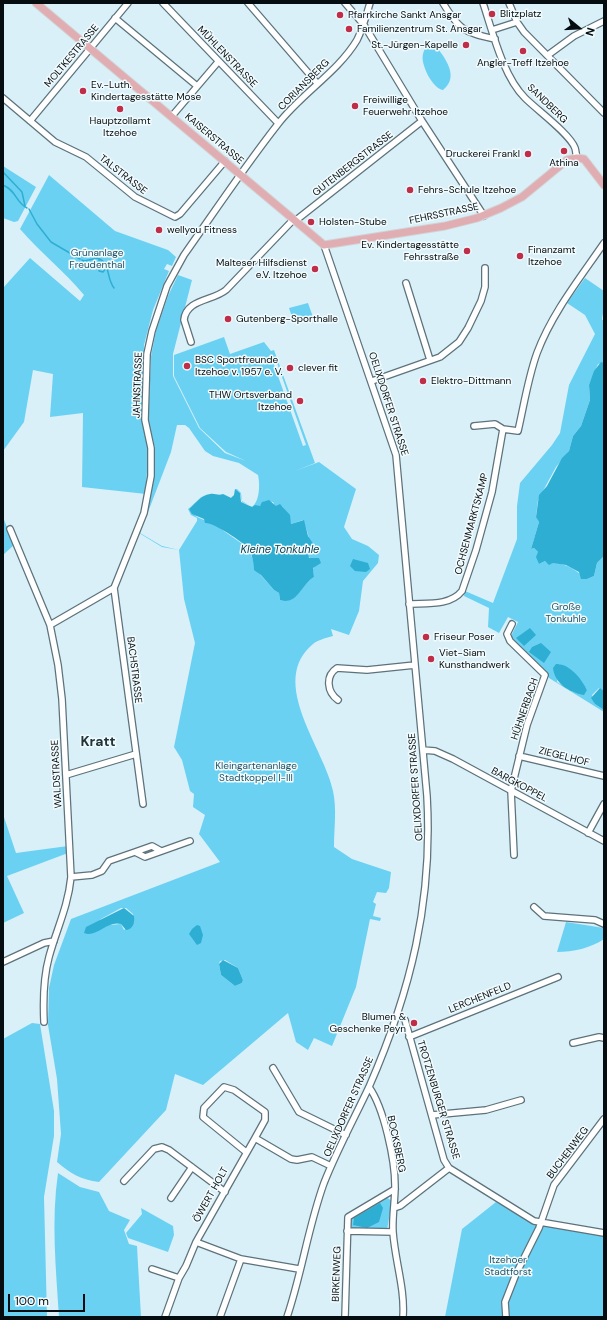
<!DOCTYPE html>
<html>
<head>
<meta charset="utf-8">
<style>
	body { margin:0 }
	#map { position:relative; width:607px; height:1320px; overflow:hidden; background:#d9f0f9; font-family:"DM Sans",sans-serif }
	canvas { display:block }
	.frame { position:absolute; inset:0; border:4px solid #060d10; pointer-events:none }
	.north { position:absolute; left:559px; top:8px; width:40px; height:40px; -webkit-text-stroke:3px #f1fbfe; paint-order:stroke; rotate:108deg; font-size:11px; font-weight:700; line-height:16px; text-align:center; color:#060d10 }
	.north::after { content:''; display:block; margin:auto; width:14px; height:18px; background:#060d10; clip-path:polygon(50% 0,100% 100%,50% 72%,0 100%) }
	.scale { position:absolute; left:8px; top:1294px; width:77px; height:18px; box-sizing:border-box; border:2px solid #060d10; border-top:0; padding-left:5px; font-size:12px; line-height:14px; white-space:nowrap; color:#060d10; -webkit-text-stroke:3px #f1fbfe; paint-order:stroke }
</style>
</head>
<body>
<div id="map">
<canvas width="607" height="1320"></canvas>
<div class="frame"></div>
<div class="north">N</div>
<div class="scale">100 m</div>
</div>
<script>
const c = document.querySelector('canvas').getContext('2d');
c.lineJoin = 'round';
function fillPath(path, color) {
  c.fillStyle = color;
  c.fill(path, 'evenodd');
}
function trace(path, color, width, dash) {
  c.strokeStyle = color;
  c.lineWidth = width;
  c.lineCap = dash ? 'butt' : 'round';
  c.setLineDash(dash || []);
  c.stroke(path);
}
function label(font, color, halo, rows, align = 'center') {
  c.font = font + ' "DM Sans",sans-serif';
  c.lineWidth = 3;
  c.setLineDash([]);
  c.textBaseline = 'middle';
  c.strokeStyle = halo;
  c.fillStyle = color;
  for (const [text, x, y, turn = 0] of rows) {
    c.save();
    c.translate(x, y);
    c.rotate((+turn || 0) * Math.PI / 180);
    c.textAlign = isNaN(turn) ? turn : align;
    if (halo) c.strokeText(text, 0, 0);
    c.fillText(text, 0, 0);
    c.restore();
  }
}
const green = new Path2D(`
	M 431,40 C 441,53 462,75 443,90 C 433,89 420,64 423,54 C 424,49 428,44 431,40 Z
	M 3,166 L 36,187 L 18,221 L 14,222 L 3,218 Z
	M 49,175 L 115,231 L 168,250 L 176,257 L 172,266 L 167,264 L 164,269 L 169,271 L 153,310 L 144,345 L 142,419 L 148,449 L 146,494 L 82,487 L 83,413 L 50,417 L 53,374 L 33,370 L 24,422 L 3,451 L 3,288 L 30,258 L 80,301 L 84,295 C 64,271 40,252 20,229 Z
	M 178,275 L 192,280 L 173,354 L 173,376 L 199,428 L 225,453 L 246,461 L 226,452 L 200,428 L 174,376 L 174,355 L 224,337 L 230,354 L 264,342 L 271,351 L 274,350 L 315,463 L 295,471 L 319,462 L 356,489 L 344,527 L 352,539 L 368,546 L 379,555 L 378,563 L 363,581 L 359,611 L 349,635 L 331,629 L 333,636 C 326,638 318,640 313,644 C 267,682 325,749 333,791 C 337,809 334,829 334,847 L 352,859 L 391,872 L 389,888 L 386,893 L 377,892 L 373,902 L 376,904 L 373,916 L 381,918 L 380,921 L 370,919 L 356,987 L 332,1046 L 314,1038 L 308,1050 L 296,1042 L 288,1013 L 203,1085 L 175,1074 L 166,1110 L 99,1182 C 81,1180 70,1173 57,1162 L 61,1134 L 57,1079 L 48,1025 L 49,988 L 54,965 L 71,919 L 220,862 L 199,834 L 205,815 L 193,807 L 194,794 L 190,791 L 182,760 L 174,747 L 195,643 L 184,599 L 179,550 L 162,547 L 139,533 L 149,502 L 154,476 L 155,448 L 148,420 L 151,356 L 156,331 L 168,296 ZM 276,360 L 306,445 L 303,446 L 273,362 ZM 177,425 L 185,425 L 189,428 L 205,451 L 213,456 L 239,463 L 258,475 C 260,484 260,501 252,507 L 242,501 L 241,493 L 237,489 L 235,489 L 234,495 L 231,498 L 223,494 C 218,496 215,493 210,494 C 200,495 196,503 188,509 L 191,515 L 197,518 L 197,521 L 179,550 L 162,546 L 140,533 L 171,452 ZM 235,489 L 240,493 L 242,502 L 253,507 L 260,506 L 265,501 L 273,502 L 275,506 L 282,506 L 288,514 L 291,524 L 303,520 C 308,533 312,542 308,556 L 310,558 L 313,558 L 315,565 L 313,569 L 314,577 C 302,584 297,605 280,600 L 279,593 L 274,590 L 258,572 L 248,548 L 214,524 L 197,517 L 189,509 C 196,503 201,495 210,494 C 215,493 218,496 223,494 L 231,499 L 234,495 ZM 121,908 L 126,908 L 133,914 L 134,922 L 124,930 L 121,924 L 109,925 L 88,934 L 101,919 ZM 225,960 L 238,968 L 243,980 L 242,983 L 235,986 L 221,975 L 219,964 L 220,961 Z
	M 585,278 L 604,291 L 604,308 L 602,319 L 604,322 L 604,363 L 598,364 L 589,385 L 590,400 L 581,426 L 573,436 L 569,451 L 556,467 L 538,500 L 536,516 L 539,522 L 531,549 L 534,548 L 538,552 L 539,564 L 545,561 L 551,564 L 552,563 C 568,563 576,571 587,579 L 594,576 L 597,563 L 604,556 L 604,691 L 599,688 L 592,695 L 595,704 L 604,710 L 604,712 L 549,678 L 545,672 L 511,641 L 511,636 L 518,622 L 508,617 L 499,633 L 488,627 L 489,608 L 464,596 L 465,591 L 493,603 L 517,539 L 517,506 L 520,483 L 552,445 L 560,433 L 569,385 L 595,334 L 585,315 L 567,303 ZM 559,664 C 572,670 580,677 587,690 L 573,692 L 557,682 Z
	M 308,303 L 313,317 L 294,323 L 289,308 Z
	M 3,517 L 14,545 L 3,555 Z
	M 3,814 L 16,853 L 68,846 L 68,853 L 7,876 L 24,913 L 3,923 Z
	M 566,922 L 604,928 L 604,939 C 591,948 573,952 557,952 Z
	M 32,1023 L 40,1024 L 54,1111 L 54,1136 L 44,1197 L 47,1317 L 3,1317 L 3,1039 Z
	M 58,1173 L 80,1187 L 99,1192 L 109,1211 L 130,1220 L 124,1230 L 129,1244 L 137,1246 L 141,1317 L 59,1317 C 56,1269 51,1221 58,1173 Z
	M 386,1197 L 392,1201 L 387,1230 L 352,1228 L 350,1223 L 351,1218 Z
	M 496,1202 L 534,1222 L 604,1235 L 604,1317 L 445,1317 L 462,1229 Z
	M 141,1208 L 173,1226 L 174,1235 L 168,1252 L 128,1238 L 126,1233 L 142,1214 Z`);
const water = new Path2D(`
	M 601,362 L 604,363 L 604,556 L 597,563 L 594,576 L 587,579 L 581,579 L 579,572 L 566,565 L 553,563 L 549,565 L 545,561 L 539,564 L 536,557 L 538,552 L 534,548 L 531,549 L 539,522 L 536,517 L 539,495 L 547,486 L 562,458 L 569,451 L 573,436 L 581,426 L 590,400 L 589,385 L 594,371 Z
	M 235,489 L 240,493 L 241,502 L 252,507 L 255,505 L 260,506 L 262,502 L 269,500 L 276,506 L 280,504 L 290,515 L 291,524 L 304,520 L 308,536 L 314,545 L 308,553 L 309,558 L 319,558 L 321,563 L 313,568 L 314,577 C 302,584 297,606 280,600 L 279,593 L 274,590 L 261,575 L 254,570 C 254,563 252,554 248,548 C 243,542 213,522 205,523 L 204,519 L 192,514 L 189,509 C 196,503 201,495 210,494 C 215,493 218,496 223,494 L 231,498 L 234,495 Z
	M 353,559 L 368,563 L 370,569 L 366,572 L 355,571 L 350,566 Z
	M 530,628 L 536,635 L 524,646 L 516,638 Z
	M 541,643 L 551,652 L 544,663 L 529,652 L 532,647 Z
	M 556,664 C 569,663 582,679 587,690 L 584,695 C 569,692 555,684 553,668 Z
	M 600,688 L 604,691 L 604,710 L 595,704 L 591,698 Z
	M 124,908 L 134,916 C 135,923 133,929 126,930 L 121,924 C 107,920 97,938 84,933 L 86,927 Z
	M 197,925 L 200,926 L 203,935 L 201,943 L 197,945 L 189,934 L 192,929 Z
	M 223,960 L 238,968 L 243,980 L 242,983 L 235,986 L 221,975 L 219,964 Z
	M 380,1203 L 383,1208 L 379,1222 L 367,1228 L 353,1225 L 354,1218 Z`);
const stream = new Path2D(`
	M 3,172 L 22,192 L 25,206
	M 3,185 C 17,191 15,202 27,208
	M 29,209 L 37,224 L 51,242 L 80,259
	M 99,259 L 99,271 L 103,272 L 107,267
	M 82,260 L 84,261 L 98,258 C 111,264 106,278 114,288`);
const minor = new Path2D(`
	M 163,3 L 278,123
	M 248,3 L 317,83
	M 345,3 L 364,25 L 422,121 L 484,216
	M 443,3 C 460,31 464,32 495,39
	M 483,3 C 493,33 503,76 525,98 C 537,110 570,134 575,148 C 576,151 576,155 577,158
	M 509,3 L 517,22 L 524,32 L 604,113
	M 115,18 L 197,86
	M 492,30 L 517,22
	M 548,55 L 574,36 L 604,21
	M 3,98 L 55,142 L 86,157 L 135,197 L 175,217 L 180,214 L 225,161
	M 172,116 L 218,62
	M 30,121 L 128,3
	M 295,221 L 422,121
	M 406,283 L 430,360
	M 191,342 L 184,320 C 186,299 213,301 226,290 L 293,220
	M 372,381 L 440,357 L 459,342 L 468,328 L 481,301 L 485,287 L 485,268
	M 474,426 L 495,424 L 503,429
	M 10,529 L 50,625 L 58,665 L 62,699 L 71,877 C 68,907 57,928 49,957 C 43,979 43,1000 44,1022
	M 114,588 L 143,804
	M 409,604 C 427,603 450,606 462,591 L 476,550 L 492,492 L 503,429 L 518,431 C 524,405 528,378 537,353 C 552,313 580,278 604,243
	M 512,624 L 507,634 L 510,641 L 545,675 L 527,725 L 511,791 L 514,855
	M 50,625 L 114,588 L 144,513 L 151,476 L 151,448 L 145,420 L 147,354 L 152,331 L 167,286 L 184,255 C 215,211 245,166 278,124 C 301,94 338,72 357,40 C 363,28 366,16 370,3
	M 338,700 C 327,692 325,676 337,668 L 367,670 L 415,665
	M 423,750 L 435,751 L 453,759 L 604,841
	M 519,756 L 604,776
	M 66,775 L 136,754
	M 588,833 L 604,804
	M 135,852 L 152,846 L 161,851
	M 71,877 L 92,875 L 102,871 L 109,861 L 135,852 L 145,857 L 190,841
	M 534,907 L 544,916 L 595,920 L 604,924
	M 3,962 L 44,943 L 54,941
	M 398,1014 L 405,1020 L 444,1160 L 449,1168 L 534,1221 L 604,1233
	M 409,1037 L 558,977
	M 573,1043 L 599,1037 L 604,1038
	M 273,1068 L 299,1112 L 346,1135
	M 369,1087 C 384,1108 395,1160 395,1186 C 395,1202 392,1217 393,1232 C 395,1261 405,1288 403,1317
	M 432,1115 L 486,1110 L 521,1100
	M 246,1152 L 203,1117 L 204,1108 L 224,1087 L 234,1090 L 265,1112 L 265,1120 L 255,1138
	M 124,1181 L 154,1149 L 162,1147 L 169,1150 L 225,1192
	M 171,1198 L 192,1167
	M 394,1208 L 400,1206 L 449,1168
	M 347,1231 L 393,1232
	M 152,1269 L 179,1278
	M 299,1269 L 241,1259 L 196,1242 L 255,1138 L 291,1159 L 297,1160 L 312,1157 L 331,1166
	M 165,1317 L 179,1278 L 186,1266 L 196,1242
	M 220,1317 L 241,1259
	M 287,1317 C 302,1273 308,1227 324,1183 C 337,1150 354,1119 369,1087 C 411,991 433,901 427,796 L 396,455 L 324,245
	M 345,1317 L 348,1217 L 395,1189
	M 506,1317 L 505,1302 L 516,1274 L 539,1228 L 554,1185 L 604,1119`);
const major = new Path2D(`
	M 36,3 L 324,245 L 445,226 L 477,218 L 501,208 L 522,197 L 567,160 L 577,158 L 584,159 L 604,185`);
const markers = [
	[492,14,4,"#bf2e49"],
	[340,15,4,"#bf2e49"],
	[349,29,4,"#bf2e49"],
	[466,45,4,"#bf2e49"],
	[523,51,4,"#bf2e49"],
	[83,91,4,"#bf2e49"],
	[355,106,4,"#bf2e49"],
	[120,109,4,"#bf2e49"],
	[564,151,4,"#bf2e49"],
	[528,154,4,"#bf2e49"],
	[410,190,4,"#bf2e49"],
	[311,222,4,"#bf2e49"],
	[159,230,4,"#bf2e49"],
	[467,251,4,"#bf2e49"],
	[520,256,4,"#bf2e49"],
	[315,269,4,"#bf2e49"],
	[228,319,4,"#bf2e49"],
	[187,366,4,"#bf2e49"],
	[290,368,4,"#bf2e49"],
	[423,381,4,"#bf2e49"],
	[300,401,4,"#bf2e49"],
	[426,637,4,"#bf2e49"],
	[431,659,4,"#bf2e49"],
	[414,1023,4,"#bf2e49"]
];
const poiNames = [
	["Blitzplatz",500,14],
	["Pfarrkirche Sankt Ansgar",348,15],
	["Familienzentrum St. Ansgar",357,29],
	["St.-Jürgen-Kapelle",458,45,"right"],
	["Angler-Treff Itzehoe",523,63,"center"],
	["Ev.-Luth.",91,85],
	["Kindertagesstätte Mose",91,97],
	["Freiwillige",363,100],
	["Feuerwehr Itzehoe",363,112],
	["Hauptzollamt",120,121,"center"],
	["Itzehoe",120,133,"center"],
	["Druckerei Frankl",520,154,"right"],
	["Athina",564,163,"center"],
	["Fehrs-Schule Itzehoe",418,190],
	["Holsten-Stube",319,222],
	["wellyou Fitness",167,230],
	["Ev. Kindertagesstätte",459,245,"right"],
	["Fehrsstraße",459,257,"right"],
	["Finanzamt",528,250],
	["Itzehoe",528,262],
	["Malteser Hilfsdienst",307,263,"right"],
	["e.V. Itzehoe",307,275,"right"],
	["Gutenberg-Sporthalle",236,319],
	["BSC Sportfreunde",195,360],
	["Itzehoe v. 1957 e. V.",195,372],
	["clever fit",298,368],
	["Elektro-Dittmann",431,381],
	["THW Ortsverband",292,395,"right"],
	["Itzehoe",292,407,"right"],
	["Friseur Poser",434,637],
	["Viet-Siam",439,653],
	["Kunsthandwerk",439,665],
	["Blumen &",406,1017,"right"],
	["Geschenke Peyn",406,1029,"right"]
];
const streetNames = [
	["MOLTKESTRASSE",72,56,-50],
	["MÜHLENSTRASSE",227,57,46],
	["CORIANSBERG",304,85,-45],
	["SANDBERG",547,104,44],
	["KAISERSTRASSE",214,139,40],
	["GUTENBERGSTRASSE",353,164,-38],
	["TALSTRASSE",123,175,38],
	["FEHRSSTRASSE",444,214,-12],
	["JAHNSTRASSE",138,385,-88],
	["OELIXDORFER STRASSE",388,404,72],
	["OCHSENMARKTSKAMP",472,524,-75],
	["BACHSTRASSE",134,670,83],
	["HÜHNERBACH",525,709,-71],
	["ZIEGELHOF",564,757,14],
	["WALDSTRASSE",57,774,-93],
	["BARGKOPPEL",519,785,28],
	["OELIXDORFER STRASSE",416,787,-94],
	["LERCHENFELD",480,998,-22],
	["TROTZENBURGER STRASSE",438,1100,73],
	["OELIXDORFER STRASSE",349,1107,-66],
	["BOCKSBERG",396,1144,78],
	["BUCHENWEG",568,1153,-53],
	["ÖWERT HOLT",211,1195,-61],
	["BIRKENWEG",337,1274,-88]
];
const parkNames = [
	["Grünanlage",97,253],
	["Freudenthal",97,265],
	["Große",566,607],
	["Tonkuhle",566,619],
	["Kleingartenanlage",256,766],
	["Stadtkoppel I-III",256,778],
	["Itzehoer",508,1260],
	["Stadtforst",508,1272]
];
const waterNames = [
	["Kleine Tonkuhle",280,550]
];
const districtNames = [
	["Kratt",98,742]
];
fillPath(green, '#6bd1f2');
fillPath(water, '#2eaed3');
trace(stream, '#2eaed3', 1.5);
trace(minor, '#5d727a', 8);
trace(major, '#d2d3d4', 9);
trace(minor, '#fff', 5.5);
trace(major, '#e0aeb2', 7);
for (const [x, y, r, color] of markers) {
  const dot = new Path2D();
  dot.arc(x, y, r, 0, 2 * Math.PI);
  c.fillStyle = color;
  c.fill(dot);
  trace(dot, '#f1fbfe', 1.5);
}
label('10px', '#060d10', '#f1fbfe', poiNames, 'left');
label('10px', '#060d10', '#f1fbfe', streetNames);
label('10px', '#255667', '#f1fbfe', parkNames);
label('italic 11px', '#053d4c', '#f1fbfe', waterNames);
label('bold 14px', '#22353b', '#f1fbfe', districtNames);
</script>
</body>
</html>
